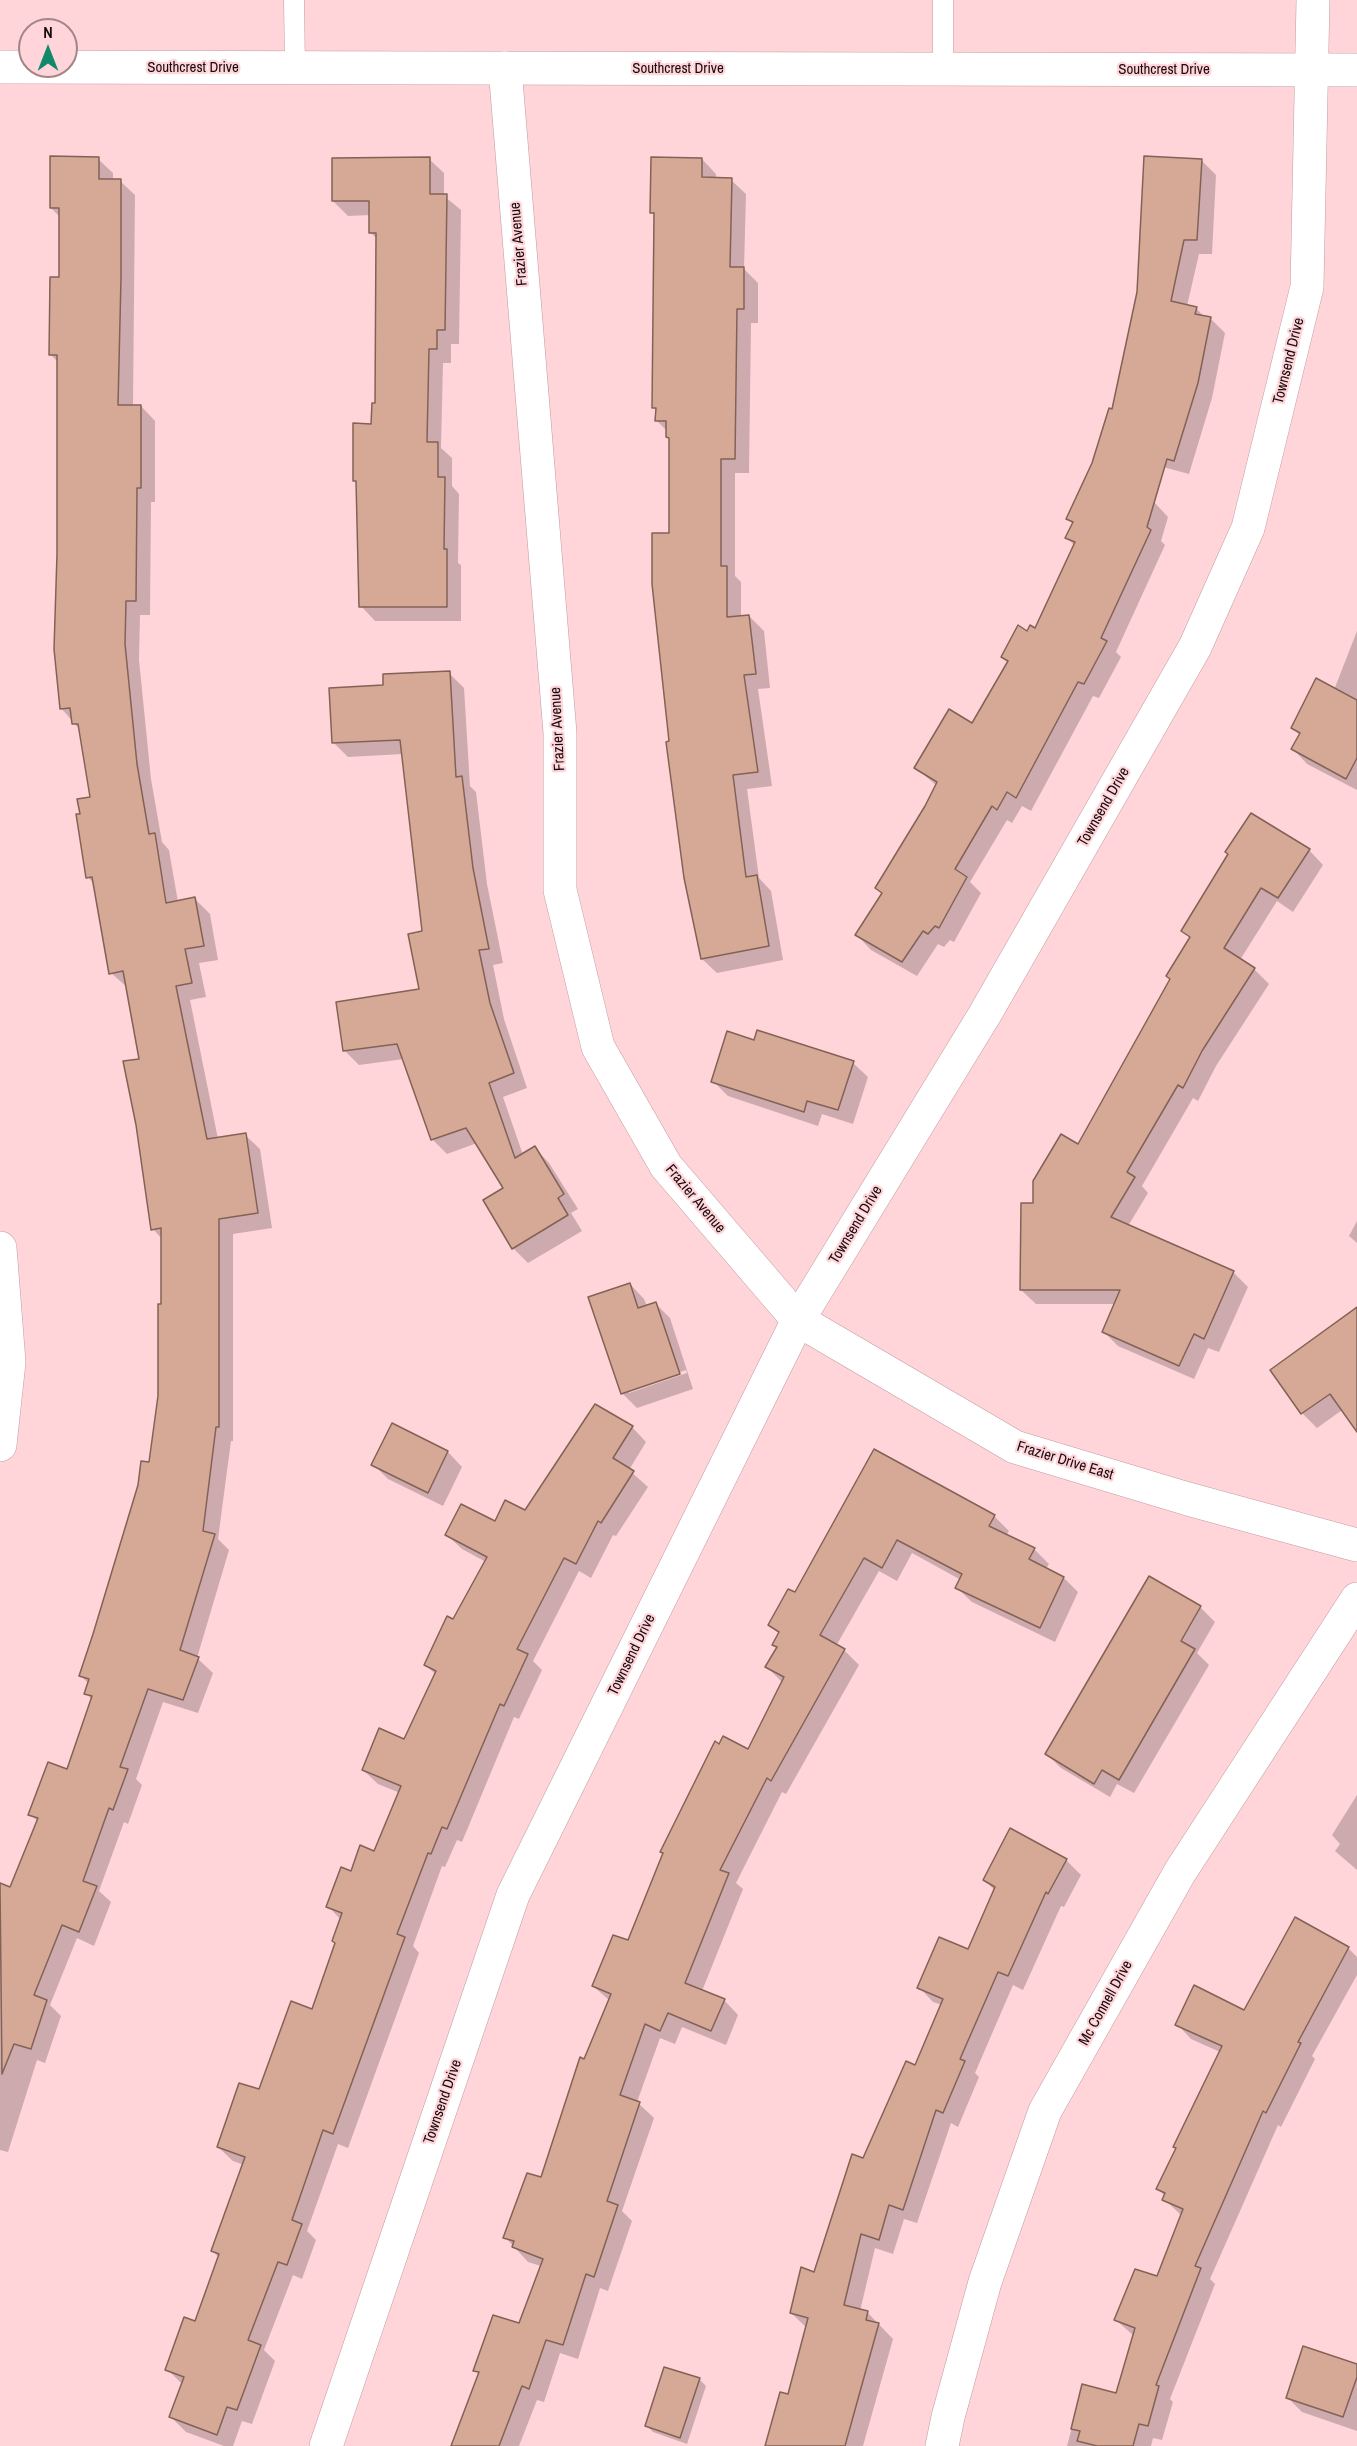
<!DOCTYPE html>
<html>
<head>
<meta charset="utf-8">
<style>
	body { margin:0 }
	#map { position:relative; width:1357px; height:2446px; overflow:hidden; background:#ffd5da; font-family:"Archivo Narrow",sans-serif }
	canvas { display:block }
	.north { position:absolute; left:18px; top:18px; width:60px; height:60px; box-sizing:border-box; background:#ffd5da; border:2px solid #a38488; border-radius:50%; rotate:0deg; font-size:16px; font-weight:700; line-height:24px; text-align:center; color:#180b0d }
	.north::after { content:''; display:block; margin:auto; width:21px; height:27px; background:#10896a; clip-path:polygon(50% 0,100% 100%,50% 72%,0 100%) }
</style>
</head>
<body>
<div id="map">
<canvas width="1357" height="2446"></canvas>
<div class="north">N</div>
</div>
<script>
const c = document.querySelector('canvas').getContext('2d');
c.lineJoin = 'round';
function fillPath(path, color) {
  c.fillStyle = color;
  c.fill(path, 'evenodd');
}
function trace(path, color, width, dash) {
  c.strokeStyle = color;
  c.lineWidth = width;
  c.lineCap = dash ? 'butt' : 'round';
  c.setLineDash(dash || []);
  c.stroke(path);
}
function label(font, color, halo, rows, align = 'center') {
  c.font = font + ' "Archivo Narrow",sans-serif';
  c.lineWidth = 4.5;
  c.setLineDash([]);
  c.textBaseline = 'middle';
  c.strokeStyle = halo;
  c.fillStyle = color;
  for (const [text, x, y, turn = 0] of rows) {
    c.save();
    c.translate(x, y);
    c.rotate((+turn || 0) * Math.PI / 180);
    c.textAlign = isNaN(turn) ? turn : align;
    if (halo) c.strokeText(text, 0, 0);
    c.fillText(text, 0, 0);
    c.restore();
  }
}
const shadow = new Path2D(`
	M 98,159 L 113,173 L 113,181 L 120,181 L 135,195 L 133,406 L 141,406 L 155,421 L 155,502 L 151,502 L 150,615 L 140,615 L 139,660 L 151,779 L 162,842 L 169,850 L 178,902 L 195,899 L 210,914 L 218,960 L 199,963 L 206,997 L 190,1000 L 218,1139 L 245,1135 L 260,1149 L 272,1228 L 233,1234 L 233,1441 L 231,1441 L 218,1539 L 229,1550 L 197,1658 L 213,1673 L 198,1713 L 163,1702 L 136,1779 L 142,1785 L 128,1824 L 124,1822 L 99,1891 L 111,1902 L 94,1946 L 77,1938 L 50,2005 L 61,2016 L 45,2063 L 37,2060 L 8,2152 L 0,2150 L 0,1949 L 3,1942 L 0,1939 L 0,1924 L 38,1822 L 30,1814 L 68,1771 L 92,1700 L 86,1693 L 89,1684 L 80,1675 L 150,1464 L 159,1396 L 162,1239 L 153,1229 L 141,1060 L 127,987 L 111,973 L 94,884 L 88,877 L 82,815 L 92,798 L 81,731 L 61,708 L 58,554 L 59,363 L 50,354 L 60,279 L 60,217 L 51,208 Z
	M 429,159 L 444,173 L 444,196 L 461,210 L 459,344 L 451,344 L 451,363 L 443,363 L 441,448 L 452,458 L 452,486 L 459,494 L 458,563 L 461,565 L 461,621 L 375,621 L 361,606 L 358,484 L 354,481 L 373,425 L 377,405 L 377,239 L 370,232 L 370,215 L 348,216 L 333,201 Z
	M 702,159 L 716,174 L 716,179 L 731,180 L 746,194 L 744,269 L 758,283 L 758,323 L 751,323 L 749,473 L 735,473 L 735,576 L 741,582 L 741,617 L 749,616 L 764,631 L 770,688 L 758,689 L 772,786 L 747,789 L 759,878 L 771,891 L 783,960 L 717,973 L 702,959 L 670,743 L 670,439 L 668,432 L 656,420 L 657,411 L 653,407 L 656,217 L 651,212 Z
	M 1201,160 L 1216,175 L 1212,254 L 1199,254 L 1187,306 L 1197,309 L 1205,318 L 1211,319 L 1225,333 L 1212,398 L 1189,474 L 1152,464 L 1154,502 L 1168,517 L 1161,541 L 1165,545 L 1116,652 L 1121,657 L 1099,698 L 1093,696 L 1031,811 L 1022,806 L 1012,823 L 1007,820 L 970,882 L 981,893 L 954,942 L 950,940 L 944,947 L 938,944 L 917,976 L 871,950 L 857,935 L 884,894 L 937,786 L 916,768 L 973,725 L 1009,663 L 1002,657 L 1028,633 L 1036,630 L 1075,546 L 1067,538 L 1073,524 L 1068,519 L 1094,464 L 1113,411 Z
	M 1357,631 L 1357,790 L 1307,764 L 1293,749 L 1300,735 L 1292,728 L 1334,690 Z
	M 449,673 L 464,688 L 470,786 L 476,792 L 487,884 L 503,963 L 493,965 L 504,1019 L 527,1088 L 503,1097 L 523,1155 L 535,1148 L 549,1163 L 578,1209 L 571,1213 L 582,1231 L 528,1263 L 514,1249 L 485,1201 L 506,1189 L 477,1143 L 447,1154 L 432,1139 L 404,1059 L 359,1065 L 344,1050 L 421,991 L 424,933 L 403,754 L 348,757 L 334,743 L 385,687 Z
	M 1309,850 L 1323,865 L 1293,912 L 1277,901 L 1240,960 L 1254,969 L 1269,984 L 1216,1066 L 1198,1101 L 1193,1098 L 1142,1186 L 1148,1193 L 1128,1226 L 1233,1272 L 1248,1287 L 1219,1352 L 1208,1348 L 1194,1379 L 1118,1346 L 1104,1332 L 1116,1304 L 1036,1304 L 1021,1290 L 1034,1205 L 1078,1146 L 1172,980 L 1191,939 L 1183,931 Z
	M 755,1042 L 853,1063 L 868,1077 L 853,1124 L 822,1114 L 818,1126 L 728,1096 L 713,1081 Z
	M 1357,1221 L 1357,1243 L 1349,1236 Z
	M 630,1284 L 644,1299 L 647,1306 L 655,1303 L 670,1318 L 693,1389 L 637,1408 L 622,1393 ZM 686,1370 L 687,1373 L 629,1393 L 629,1390 Z
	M 1357,1316 L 1357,1412 L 1345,1408 L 1317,1428 L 1302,1413 Z
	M 393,1425 L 448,1452 L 462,1467 L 443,1506 L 388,1479 L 373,1464 Z
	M 632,1427 L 646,1442 L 629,1470 L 648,1487 L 616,1536 L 613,1535 L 591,1578 L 579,1571 L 533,1661 L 542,1670 L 519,1719 L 514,1717 L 462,1842 L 457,1840 L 445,1867 L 442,1866 L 413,1946 L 419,1953 L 348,2148 L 338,2144 L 307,2231 L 316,2240 L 302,2279 L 293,2275 L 264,2350 L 275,2361 L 252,2424 L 242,2421 L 233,2446 L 224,2446 L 186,2432 L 171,2417 L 183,2385 L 167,2369 L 196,2323 L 219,2258 L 213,2251 L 244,2165 L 233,2161 L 218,2147 L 260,2091 L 313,2011 L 337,1944 L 341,1920 L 328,1906 L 352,1873 L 375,1852 L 400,1793 L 378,1784 L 363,1770 L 405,1741 L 436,1675 L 426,1665 L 454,1621 L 486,1562 L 462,1549 L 447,1535 L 495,1523 L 525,1512 Z
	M 875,1451 L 994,1516 L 1009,1531 L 1006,1536 L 1034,1549 L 1049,1564 L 1046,1569 L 1064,1578 L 1078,1592 L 1055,1642 L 972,1602 L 957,1588 L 961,1580 L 912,1553 L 897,1581 L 879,1571 L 836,1646 L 844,1650 L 859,1665 L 786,1794 L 782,1792 L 736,1883 L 743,1889 L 702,1991 L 724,2000 L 738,2015 L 726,2045 L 682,2027 L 675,2044 L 660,2038 L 637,2102 L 654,2118 L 622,2211 L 632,2221 L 608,2291 L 600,2288 L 578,2359 L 560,2353 L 544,2402 L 537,2400 L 519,2446 L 452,2446 L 479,2374 L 475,2370 L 520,2325 L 541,2266 L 528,2262 L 505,2237 L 541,2179 L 584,2060 L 610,2001 L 593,1986 L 629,1942 L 720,1746 L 749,1751 L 782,1682 L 767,1667 L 778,1648 L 780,1634 L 770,1625 L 795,1594 Z
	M 1200,1607 L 1215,1622 L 1197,1653 L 1209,1665 L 1134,1793 L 1117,1784 L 1110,1797 L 1061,1768 L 1047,1754 Z
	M 1357,1795 L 1357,1870 L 1335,1851 L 1340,1844 L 1332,1835 Z
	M 1066,1860 L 1081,1875 L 1064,1907 L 1061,1906 L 1023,1990 L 1013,1985 L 975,2073 L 979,2077 L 958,2127 L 951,2123 L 917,2223 L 904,2219 L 893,2254 L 875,2248 L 860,2311 L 867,2312 L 893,2339 L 863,2446 L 766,2446 L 789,2396 L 807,2328 L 791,2313 L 815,2274 L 863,2160 L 916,2067 L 942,2005 L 933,2002 L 919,1987 L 969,1951 L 995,1891 L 985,1880 Z
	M 1296,1919 L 1349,1949 L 1357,1957 L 1357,1975 L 1312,2056 L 1315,2059 L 1281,2127 L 1278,2125 L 1210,2279 L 1215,2284 L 1170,2399 L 1173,2402 L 1162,2440 L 1153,2438 L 1151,2446 L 1067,2446 L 1083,2386 L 1117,2395 L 1134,2336 L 1116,2320 L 1158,2278 L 1182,2216 L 1164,2199 L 1165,2196 L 1158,2189 L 1220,2052 L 1191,2039 L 1177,2024 L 1244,2012 Z
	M 1357,2365 L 1357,2431 L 1302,2412 L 1287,2397 Z
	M 699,2379 L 706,2386 L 687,2444 L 653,2432 L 646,2425 Z`);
const building = new Path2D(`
	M 50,156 L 99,157 L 99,179 L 121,179 L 121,278 L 118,405 L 141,405 L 141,488 L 137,488 L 136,601 L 126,601 L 125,644 L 137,764 L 149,834 L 155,833 L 166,903 L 195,897 L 204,946 L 185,949 L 192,983 L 176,986 L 207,1139 L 246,1133 L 258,1213 L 219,1219 L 219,1427 L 216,1427 L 203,1531 L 215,1534 L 180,1650 L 199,1657 L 183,1700 L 148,1689 L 120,1767 L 128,1769 L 113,1810 L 109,1808 L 83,1881 L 97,1886 L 79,1932 L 62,1925 L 34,1995 L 47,2000 L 31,2049 L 14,2044 L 2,2074 L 0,1883 L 10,1887 L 38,1818 L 28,1815 L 48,1762 L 67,1769 L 92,1696 L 84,1694 L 89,1679 L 79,1676 L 93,1634 L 138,1485 L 141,1461 L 149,1462 L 158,1396 L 158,1304 L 161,1304 L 161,1228 L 151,1230 L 136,1125 L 123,1061 L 139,1059 L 123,971 L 109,974 L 92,877 L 86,878 L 76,814 L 80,814 L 77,799 L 90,797 L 78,724 L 72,724 L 70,708 L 60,709 L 54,649 L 57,554 L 57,355 L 49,355 L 50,277 L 59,277 L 59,208 L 50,208 Z
	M 1144,156 L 1202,159 L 1197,240 L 1184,240 L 1171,301 L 1197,307 L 1195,314 L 1211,317 L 1198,383 L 1174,461 L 1167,459 L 1147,527 L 1151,530 L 1101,638 L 1107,641 L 1084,684 L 1078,682 L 1016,798 L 1007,792 L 997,810 L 992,806 L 955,869 L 967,877 L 939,928 L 935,926 L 928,934 L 923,931 L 902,962 L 855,935 L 882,893 L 875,888 L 925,806 L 937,782 L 914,768 L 949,709 L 972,723 L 1008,661 L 1001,657 L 1018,625 L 1027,631 L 1030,625 L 1035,628 L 1075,542 L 1065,538 L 1073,522 L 1066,519 L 1092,463 L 1109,408 L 1112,409 L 1137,292 Z
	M 430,157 L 430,194 L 447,194 L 445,330 L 437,330 L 437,349 L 429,349 L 427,442 L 438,442 L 438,477 L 445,477 L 444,549 L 447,549 L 447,607 L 359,607 L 356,481 L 353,481 L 353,423 L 371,424 L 372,403 L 375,403 L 376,233 L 369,233 L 369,201 L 332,201 L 332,158 Z
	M 651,157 L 702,158 L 702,177 L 732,178 L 730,267 L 744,267 L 744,309 L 737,309 L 735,459 L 721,459 L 721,566 L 727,566 L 727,617 L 749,615 L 756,674 L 744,675 L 758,772 L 733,775 L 746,877 L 757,875 L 769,946 L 701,959 L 684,878 L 666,742 L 669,741 L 652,584 L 652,533 L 669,533 L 669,438 L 666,437 L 666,421 L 655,421 L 656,408 L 652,408 L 654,213 L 650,213 Z
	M 450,671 L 456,777 L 462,776 L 473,868 L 489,949 L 479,950 L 490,1003 L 514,1073 L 489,1083 L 515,1158 L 535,1146 L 564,1194 L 558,1198 L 568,1215 L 512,1249 L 483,1200 L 503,1188 L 466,1128 L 431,1140 L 397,1044 L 343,1051 L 336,1002 L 419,989 L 408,934 L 422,931 L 400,740 L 332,743 L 329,688 L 383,685 L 383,674 Z
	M 1316,678 L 1357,700 L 1357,758 L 1346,779 L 1291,749 L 1300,733 L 1291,728 Z
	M 1251,813 L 1310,849 L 1278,898 L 1261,888 L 1224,948 L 1255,968 L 1202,1051 L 1183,1088 L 1178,1085 L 1127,1172 L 1135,1177 L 1111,1217 L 1234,1271 L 1204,1339 L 1194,1334 L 1179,1366 L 1102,1332 L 1120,1290 L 1020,1290 L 1021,1203 L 1033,1203 L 1033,1181 L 1061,1134 L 1078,1144 L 1170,979 L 1166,976 L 1190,937 L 1181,931 L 1228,854 L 1225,852 Z
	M 757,1030 L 854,1061 L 838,1110 L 807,1101 L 804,1112 L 711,1082 L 727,1031 L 754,1040 Z
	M 630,1283 L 638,1308 L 656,1302 L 680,1374 L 621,1394 L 588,1297 Z
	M 1357,1307 L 1357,1432 L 1330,1394 L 1301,1414 L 1270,1370 Z
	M 595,1404 L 633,1426 L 613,1458 L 634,1471 L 601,1523 L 598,1521 L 576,1564 L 564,1558 L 517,1649 L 528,1654 L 504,1706 L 500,1704 L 447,1829 L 442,1827 L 431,1854 L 428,1853 L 397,1934 L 405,1937 L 333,2134 L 323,2130 L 292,2220 L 302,2224 L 287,2265 L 278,2262 L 248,2340 L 261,2345 L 237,2410 L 227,2407 L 217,2435 L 169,2417 L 184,2377 L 165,2370 L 184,2317 L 195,2321 L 219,2254 L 211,2251 L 245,2157 L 217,2147 L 239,2083 L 259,2089 L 291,2001 L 312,2009 L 335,1943 L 332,1941 L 342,1913 L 326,1907 L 341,1867 L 351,1871 L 360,1845 L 374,1851 L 401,1786 L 362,1770 L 379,1728 L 404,1739 L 436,1671 L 424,1665 L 447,1616 L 453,1619 L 487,1557 L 445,1535 L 461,1504 L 495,1521 L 505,1500 L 525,1510 Z
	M 392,1423 L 448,1451 L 428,1493 L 371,1465 Z
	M 874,1449 L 995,1515 L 989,1526 L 1035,1548 L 1029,1559 L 1064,1577 L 1040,1628 L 955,1588 L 962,1574 L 897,1540 L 882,1568 L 864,1558 L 820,1635 L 845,1649 L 771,1781 L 767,1778 L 720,1870 L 729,1873 L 685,1983 L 725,1999 L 711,2031 L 668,2013 L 660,2031 L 645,2024 L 620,2095 L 640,2102 L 607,2201 L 618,2205 L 594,2277 L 586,2274 L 563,2345 L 546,2340 L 529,2389 L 522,2386 L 499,2446 L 451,2446 L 479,2372 L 473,2371 L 493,2315 L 519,2323 L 543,2259 L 512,2247 L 514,2241 L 503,2238 L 527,2173 L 541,2177 L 580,2057 L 584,2059 L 611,1994 L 592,1986 L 613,1935 L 628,1940 L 663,1853 L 660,1852 L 715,1741 L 719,1744 L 723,1736 L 748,1749 L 784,1677 L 765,1667 L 777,1647 L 772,1645 L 779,1632 L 768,1625 L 788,1589 L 795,1592 Z
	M 1149,1576 L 1201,1606 L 1181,1641 L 1195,1649 L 1119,1780 L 1102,1770 L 1094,1784 L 1045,1754 Z
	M 1010,1828 L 1067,1859 L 1048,1894 L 1046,1892 L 1008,1976 L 998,1972 L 960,2059 L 965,2061 L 943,2113 L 936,2110 L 903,2210 L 889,2205 L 879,2240 L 861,2234 L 844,2305 L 868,2311 L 866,2320 L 879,2323 L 845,2446 L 765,2446 L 780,2392 L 788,2394 L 808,2318 L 790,2313 L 801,2267 L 814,2272 L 852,2154 L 863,2158 L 906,2061 L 915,2065 L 943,1999 L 917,1988 L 939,1937 L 968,1949 L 995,1887 L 983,1880 Z
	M 1295,1917 L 1349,1947 L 1298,2042 L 1301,2043 L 1266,2113 L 1263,2111 L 1195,2266 L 1201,2268 L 1156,2385 L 1159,2386 L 1148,2426 L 1139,2424 L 1133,2446 L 1097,2446 L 1077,2441 L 1080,2431 L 1071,2429 L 1082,2384 L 1116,2393 L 1135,2328 L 1114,2320 L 1135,2269 L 1157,2276 L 1183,2209 L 1162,2200 L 1165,2193 L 1156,2189 L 1176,2148 L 1173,2147 L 1222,2046 L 1175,2025 L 1194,1985 L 1244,2010 Z
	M 1303,2346 L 1357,2364 L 1357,2377 L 1343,2417 L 1286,2398 Z
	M 664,2367 L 700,2378 L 680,2438 L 645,2426 Z`);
const service = new Path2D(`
	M 294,0 L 295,68
	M 943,70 L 943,0`);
const minor = new Path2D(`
	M 505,68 L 560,733 L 560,890 L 598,1047 L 666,1166 L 798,1320 L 1015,1447 L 1188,1499 L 1357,1545
	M 0,1248 L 9,1362 L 0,1445
	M 326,2446 L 513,1895 L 798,1320 L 985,1014 L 1195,647 L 1248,528 L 1307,287 L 1313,0
	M 942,2446 L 948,2417 L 985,2282 L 1045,2111 L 1180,1872 L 1357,1599`);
const tertiary = new Path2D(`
	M 0,67 L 1357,70`);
const streetNames = [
	["Southcrest Drive",193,68],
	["Southcrest Drive",678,69],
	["Southcrest Drive",1164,70],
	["Frazier Avenue",519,244,-95],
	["Townsend Drive",1289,361,-76],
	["Frazier Avenue",558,729,-93],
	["Townsend Drive",1104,807,-60],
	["Frazier Avenue",695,1199,50],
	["Townsend Drive",856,1225,-59],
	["Frazier Drive East",1065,1461,17],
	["Townsend Drive",632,1655,-64],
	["Mc Connell Drive",1106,2003,-61],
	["Townsend Drive",443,2102,-71]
];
fillPath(shadow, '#0003');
fillPath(building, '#d6a997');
trace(building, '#836256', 1.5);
trace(service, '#c29ba0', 21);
trace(minor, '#c29ba0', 34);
trace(tertiary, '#c29ba0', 34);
trace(service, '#fff', 20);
trace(minor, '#fff', 33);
trace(tertiary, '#fff', 33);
label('15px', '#180b0d', '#ffd5da', streetNames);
</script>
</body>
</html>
